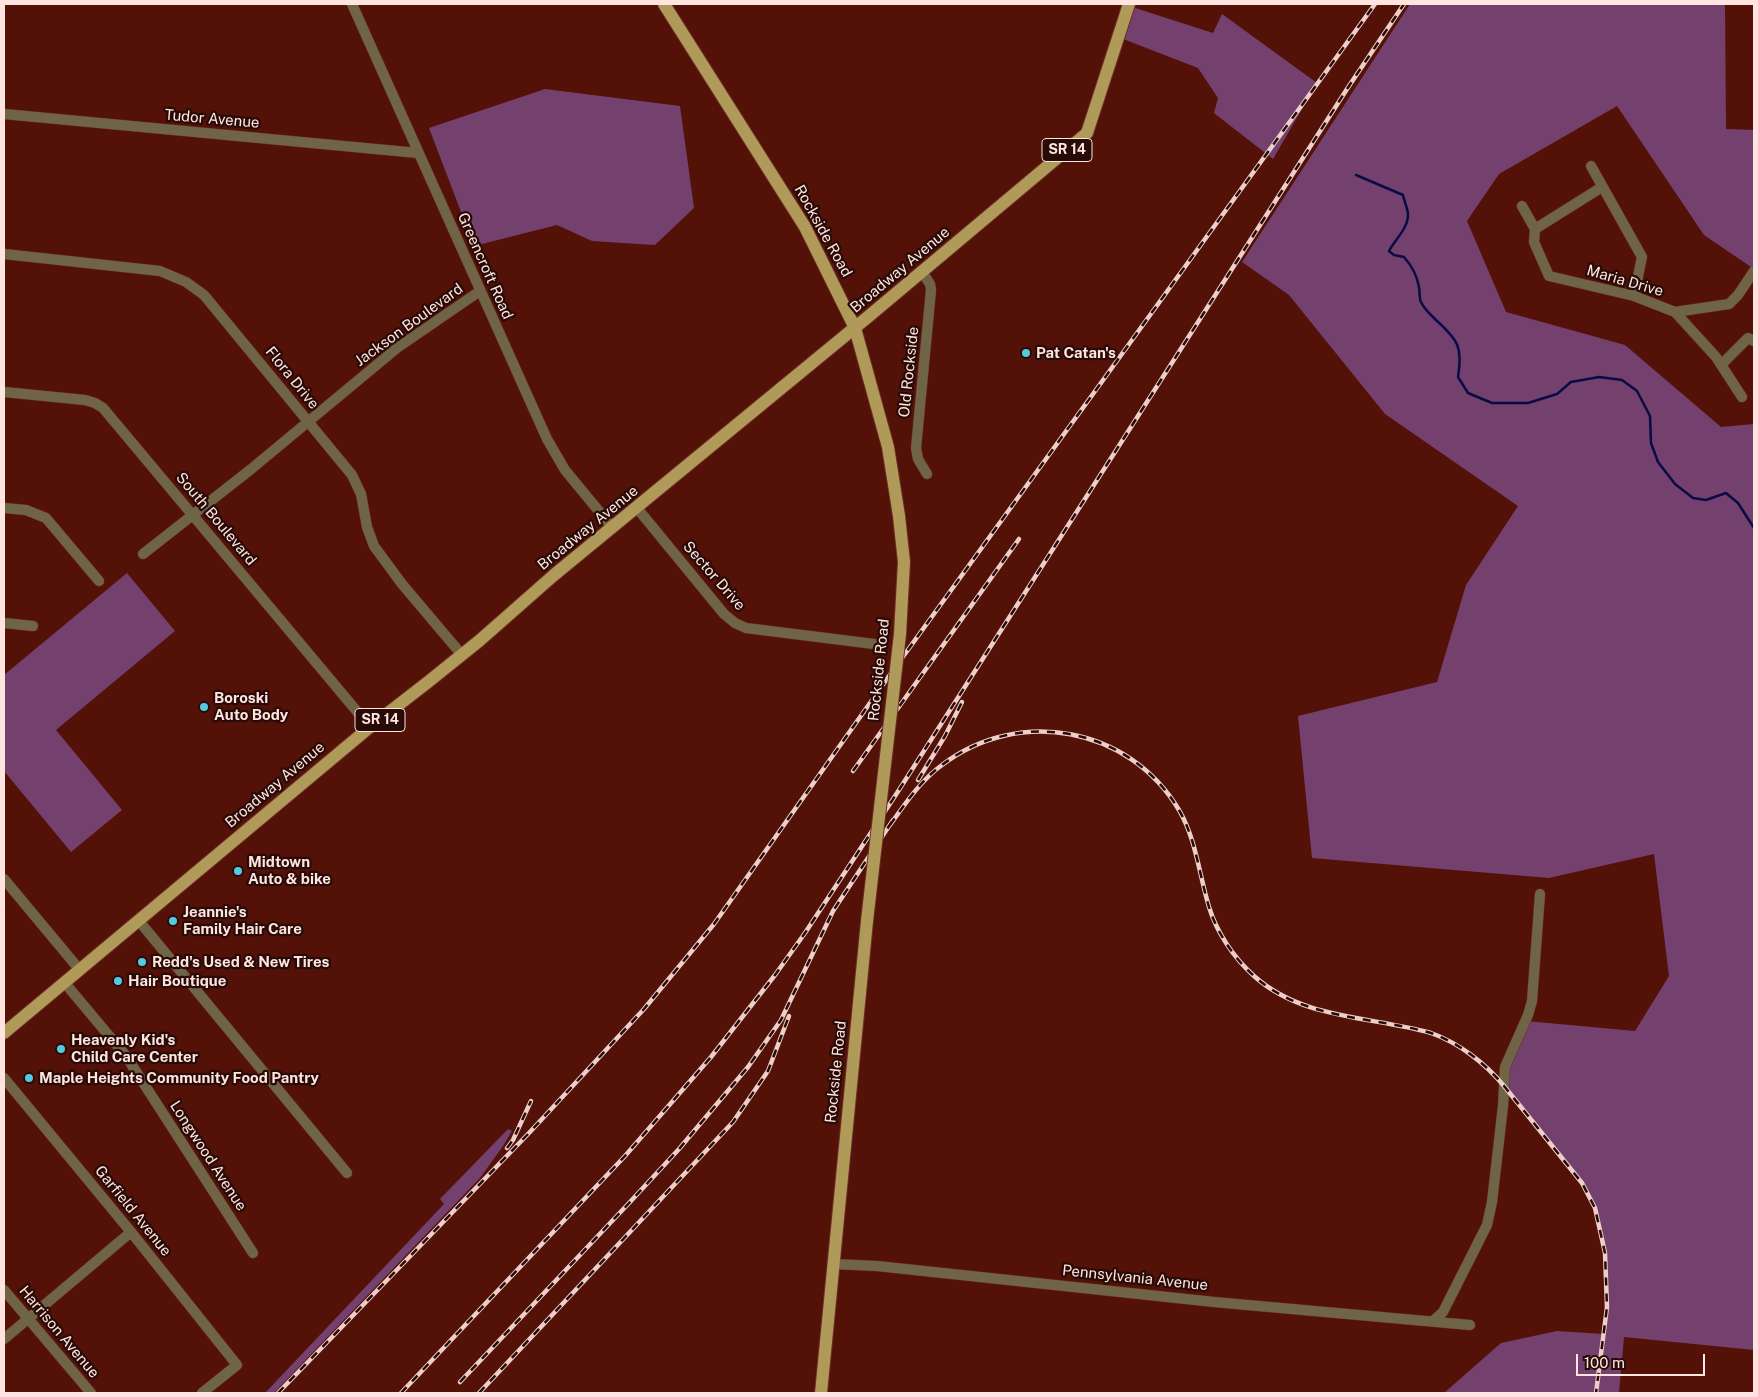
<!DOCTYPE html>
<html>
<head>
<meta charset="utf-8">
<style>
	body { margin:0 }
	#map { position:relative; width:1758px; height:1397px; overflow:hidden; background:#541108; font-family:"Public Sans",sans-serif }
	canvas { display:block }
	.frame { position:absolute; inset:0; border:5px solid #ffe4df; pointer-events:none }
	.scale { position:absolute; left:1576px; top:1354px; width:129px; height:22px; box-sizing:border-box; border:2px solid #ffe4df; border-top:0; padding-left:6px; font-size:15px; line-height:18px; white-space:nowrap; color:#ffe4df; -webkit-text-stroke:4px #280b07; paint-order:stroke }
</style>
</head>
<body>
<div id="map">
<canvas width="1758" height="1397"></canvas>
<div class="frame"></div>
<div class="scale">100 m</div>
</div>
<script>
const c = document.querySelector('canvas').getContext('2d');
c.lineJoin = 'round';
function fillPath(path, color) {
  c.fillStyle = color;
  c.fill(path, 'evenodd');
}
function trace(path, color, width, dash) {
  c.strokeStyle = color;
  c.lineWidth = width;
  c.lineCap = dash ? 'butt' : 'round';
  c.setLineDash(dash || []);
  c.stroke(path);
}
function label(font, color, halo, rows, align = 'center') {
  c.font = font + ' "Public Sans",sans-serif';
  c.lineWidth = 4.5;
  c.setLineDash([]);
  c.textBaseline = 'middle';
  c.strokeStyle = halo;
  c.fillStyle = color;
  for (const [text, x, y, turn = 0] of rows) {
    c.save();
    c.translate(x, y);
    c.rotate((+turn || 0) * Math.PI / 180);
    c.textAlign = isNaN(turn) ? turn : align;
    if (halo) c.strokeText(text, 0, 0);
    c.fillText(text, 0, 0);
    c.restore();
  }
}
const green = new Path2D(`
	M 1410,4 L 1725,4 L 1726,129 L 1754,130 L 1754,269 L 1704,235 L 1617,106 L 1499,174 L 1467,221 L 1506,312 L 1625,345 L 1721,427 L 1754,424 L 1754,1350 L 1624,1337 L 1619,1393 L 1444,1393 L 1501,1343 L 1557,1331 L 1604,1334 L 1607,1307 L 1605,1253 L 1595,1208 L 1582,1183 L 1504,1086 L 1526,1021 L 1635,1031 L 1669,976 L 1654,854 L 1549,878 L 1312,858 L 1298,716 L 1437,682 L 1466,585 L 1518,506 L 1385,414 L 1289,295 L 1242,262 Z
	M 1129,6 L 1213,33 L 1222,14 L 1317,83 L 1273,159 L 1214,113 L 1218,98 L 1198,68 L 1118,37 Z
	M 545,89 L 680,106 L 694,208 L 655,245 L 592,241 L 557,225 L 474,246 L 429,128 Z
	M 127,573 L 175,631 L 56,730 L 122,810 L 71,852 L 4,771 L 4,675 Z
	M 508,1129 L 512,1131 L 503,1146 L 480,1178 L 274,1393 L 265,1393 L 444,1204 L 440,1199 Z`);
const stream = new Path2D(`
	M 1356,175 L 1403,195 C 1404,201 1408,209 1408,215 C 1408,228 1395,240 1389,251 L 1394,255 L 1404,257 C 1412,266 1417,275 1419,287 C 1420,292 1419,298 1421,302 C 1424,309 1431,315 1436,320 C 1458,340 1463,347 1458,377 L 1468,393 L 1492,403 L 1528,403 L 1557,394 L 1571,382 L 1599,377 L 1622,380 L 1637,391 L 1650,416 L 1651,443 L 1658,462 L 1675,484 L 1693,498 L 1706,500 L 1726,493 L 1738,503 L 1754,528`);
const minor = new Path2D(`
	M 352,4 L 547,439 L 565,470 L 612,527
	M 4,114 L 418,153
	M 1591,166 L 1642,257 L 1634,296
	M 1522,206 L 1535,229 L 1534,242 L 1549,276 L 1634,296 L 1675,312 L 1729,304 L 1738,295 L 1754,271
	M 1535,229 L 1602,187
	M 4,254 L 160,271 L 186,282 L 204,295 L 352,475 L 361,494 L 367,527 L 374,546 L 402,584 L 462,655
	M 922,272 L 930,284 L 931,290 L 916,448 L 918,459 L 927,474
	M 1675,312 L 1716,357 L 1742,397
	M 1721,365 L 1748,338 L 1754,341
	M 4,392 L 85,400 L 95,403 L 103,408 L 370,727
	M 4,508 L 26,510 L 46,518 L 99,581
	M 637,508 L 724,614 L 735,623 L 746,628 L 874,644
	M 143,554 L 250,470 L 397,348 L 480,291
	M 4,623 L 33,626
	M 4,879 L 79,969
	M 139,921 L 347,1173
	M 64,982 L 126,1056 L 253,1253
	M 4,1078 L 131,1232 L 237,1365 L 202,1393
	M 833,1264 L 877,1266 L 1214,1302 L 1470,1325
	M 4,1290 L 91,1393
	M 1433,1321 L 1443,1312 L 1487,1225 L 1492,1202 L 1503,1106 L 1505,1067 L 1528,1015 L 1532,1001 L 1540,894
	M 4,1339 L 131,1232`);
const major = new Path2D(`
	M 664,4 L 805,227 L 855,328 L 888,447 L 899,516 L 904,562 L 900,634
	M 4,1033 L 370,727 L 428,682 L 479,641 L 554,575 L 869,316 L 1087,133 L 1129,4
	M 821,1393 L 867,921`);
const rail = new Path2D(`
	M 853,771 L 1019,539
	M 918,780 L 945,736 L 962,702
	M 890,825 C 905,804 921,780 942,765 C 1018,707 1129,726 1179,810 C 1196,839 1199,874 1209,907 C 1217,933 1234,958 1254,976 C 1303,1020 1371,1016 1431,1033 C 1459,1043 1485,1063 1504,1086 L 1582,1183 L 1595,1208 L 1605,1253 L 1607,1307 L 1596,1393
	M 507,1148 L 513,1140 L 531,1101
	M 460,1382 L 630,1202 L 679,1149 L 748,1067 L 781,1020 L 833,911 L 893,820
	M 278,1393 L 529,1133 L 644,1009 L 714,924 L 889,676 L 1375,4
	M 401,1393 L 625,1156 L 711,1057 L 775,975 L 805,933 L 897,793 L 1347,89 L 1404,4
	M 479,1393 L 733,1122 L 768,1071 L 789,1016`);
const majorBridge = new Path2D(`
	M 867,921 L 900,634`);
const markers = [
	[1026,353,5,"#55cadf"],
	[204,707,5,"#55cadf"],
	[238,871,5,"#55cadf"],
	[173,921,5,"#55cadf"],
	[142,962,5,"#55cadf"],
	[118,981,5,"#55cadf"],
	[61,1049,5,"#55cadf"],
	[29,1078,5,"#55cadf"]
];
const shields = [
	[1067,150,50],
	[380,720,50]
];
const shieldNames = [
	["SR 14",1067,150],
	["SR 14",380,720]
];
const streetNames = [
	["Tudor Avenue",212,119,5],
	["Rockside Road",823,231,61],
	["Greencroft Road",485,266,66],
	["Broadway Avenue",900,270,-40],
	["Maria Drive",1625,281,16],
	["Jackson Boulevard",409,325,-36],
	["Old Rockside",909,372,-84],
	["Flora Drive",292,378,51],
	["South Boulevard",216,519,50],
	["Broadway Avenue",588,528,-39],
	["Sector Drive",714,576,49],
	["Rockside Road",879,670,-84],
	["Broadway Avenue",275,785,-40],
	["Rockside Road",836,1072,-84],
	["Longwood Avenue",208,1156,57],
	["Garfield Avenue",133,1211,51],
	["Pennsylvania Avenue",1135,1278,6],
	["Harrison Avenue",59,1332,50]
];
const poiNames = [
	["Pat Catan's",1036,353],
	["Boroski",214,698],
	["Auto Body",214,715],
	["Midtown",248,862],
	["Auto & bike",248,879],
	["Jeannie's",183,912],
	["Family Hair Care",183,929],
	["Redd's Used & New Tires",152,962],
	["Hair Boutique",128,981],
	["Heavenly Kid's",71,1040],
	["Child Care Center",71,1057],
	["Maple Heights Community Food Pantry",39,1078]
];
fillPath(green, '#74406e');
trace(stream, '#090b45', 2.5);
trace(minor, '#6c2f26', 11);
trace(major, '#6c2f26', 14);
trace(minor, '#6f6446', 10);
trace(major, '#b09a59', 12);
trace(rail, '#edcec8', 4.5);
trace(rail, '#280b07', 2.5, [8]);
trace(majorBridge, '#6c2f26', 14, []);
trace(majorBridge, '#b09a59', 12);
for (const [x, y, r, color] of markers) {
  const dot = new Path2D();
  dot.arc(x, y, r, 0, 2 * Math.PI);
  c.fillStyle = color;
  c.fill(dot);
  trace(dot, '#280b07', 2);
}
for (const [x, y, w] of shields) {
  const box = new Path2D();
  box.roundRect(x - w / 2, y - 11.5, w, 23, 4);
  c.fillStyle = '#280b07';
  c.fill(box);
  trace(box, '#ffe4df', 1);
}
label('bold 14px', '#ffe4df', null, shieldNames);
label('15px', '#ffe4df', '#280b07', streetNames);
label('bold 15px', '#ffe4df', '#280b07', poiNames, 'left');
</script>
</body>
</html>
